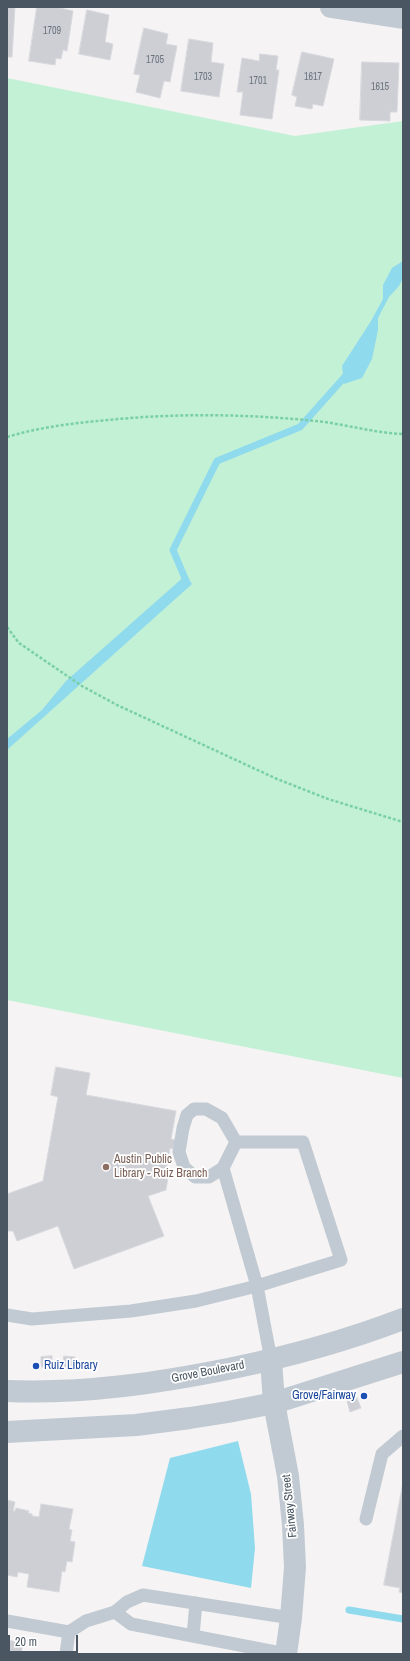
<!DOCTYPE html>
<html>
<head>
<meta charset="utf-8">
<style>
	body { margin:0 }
	#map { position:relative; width:410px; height:1661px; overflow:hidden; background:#f5f3f3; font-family:"Archivo Narrow",sans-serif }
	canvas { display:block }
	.frame { position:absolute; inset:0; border:8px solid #4a5661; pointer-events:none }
	.scale { position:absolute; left:8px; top:1635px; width:70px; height:18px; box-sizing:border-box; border:2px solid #4a5661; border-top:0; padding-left:5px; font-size:12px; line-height:14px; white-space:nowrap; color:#4a5661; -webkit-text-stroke:3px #fff; paint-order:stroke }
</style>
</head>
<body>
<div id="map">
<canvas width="410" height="1661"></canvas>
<div class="frame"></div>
<div class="scale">20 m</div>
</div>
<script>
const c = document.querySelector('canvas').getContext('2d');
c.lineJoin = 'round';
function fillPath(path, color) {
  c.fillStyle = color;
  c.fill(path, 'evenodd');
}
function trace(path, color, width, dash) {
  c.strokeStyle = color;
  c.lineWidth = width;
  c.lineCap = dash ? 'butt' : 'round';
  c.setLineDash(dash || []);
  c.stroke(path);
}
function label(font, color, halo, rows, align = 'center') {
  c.font = font + ' "Archivo Narrow",sans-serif';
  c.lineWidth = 3.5;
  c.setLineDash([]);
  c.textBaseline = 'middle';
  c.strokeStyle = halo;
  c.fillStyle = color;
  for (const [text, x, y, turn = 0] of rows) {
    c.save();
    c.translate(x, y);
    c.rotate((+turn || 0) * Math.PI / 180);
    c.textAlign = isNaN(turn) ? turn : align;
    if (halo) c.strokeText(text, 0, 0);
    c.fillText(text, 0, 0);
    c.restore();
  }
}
const green = new Path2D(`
	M 7,78 L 295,136 L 403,121 L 403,1078 L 7,1000 Z`);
const water = new Path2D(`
	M 403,261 L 403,278 L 399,286 L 389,297 L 378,318 L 378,330 L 372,359 L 362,378 L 344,384 L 342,366 L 371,321 L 383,299 L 383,285 L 392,268 Z
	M 186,575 L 192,584 L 7,750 L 7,739 L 42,710 L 66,681 Z
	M 238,1441 L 251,1494 L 255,1548 L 251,1588 L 142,1566 L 170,1458 Z`);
const stream = new Path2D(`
	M 185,585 L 187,583 L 173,550 L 217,461 L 300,427 L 350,371
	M 349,1610 L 403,1619`);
const building = new Path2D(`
	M 7,7 L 15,7 L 12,57 L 7,57 Z
	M 37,7 L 56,7 L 73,11 L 67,51 L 63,50 L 61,59 L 56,58 L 55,65 L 29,61 Z
	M 87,10 L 109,15 L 105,42 L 113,44 L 110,60 L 79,54 Z
	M 144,28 L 168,34 L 166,44 L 177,46 L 170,82 L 164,81 L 160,98 L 136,92 L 140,75 L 134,74 Z
	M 189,39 L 213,43 L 211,62 L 224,64 L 219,97 L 181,91 Z
	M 302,52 L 334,59 L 323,106 L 313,104 L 312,109 L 295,106 L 297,97 L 292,95 Z
	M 260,54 L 278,56 L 276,70 L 279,70 L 272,119 L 240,115 L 243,92 L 237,92 L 242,58 L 259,61 Z
	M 362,62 L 399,63 L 397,112 L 390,112 L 390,121 L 360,120 Z
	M 56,1067 L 90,1073 L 86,1095 L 176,1111 L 171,1139 L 175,1140 L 173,1149 L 170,1148 L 166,1171 L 169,1171 L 166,1190 L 148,1196 L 164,1236 L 74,1269 L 58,1226 L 17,1241 L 13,1231 L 7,1231 L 7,1194 L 43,1181 L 58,1097 L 51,1095 Z
	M 52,1356 L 52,1367 L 41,1367 L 41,1357 Z
	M 64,1356 L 75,1357 L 75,1367 L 64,1367 Z
	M 357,1398 L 361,1408 L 350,1412 L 347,1401 Z
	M 403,1483 L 403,1593 L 399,1592 L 400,1588 L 384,1585 Z
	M 7,1500 L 15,1502 L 13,1511 L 15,1511 L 16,1508 L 29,1511 L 28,1513 L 32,1514 L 32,1516 L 39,1517 L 41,1504 L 73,1509 L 69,1529 L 72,1530 L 70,1541 L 75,1542 L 72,1562 L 67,1561 L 65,1572 L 62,1571 L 59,1592 L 27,1587 L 29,1574 L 18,1572 L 17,1577 L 7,1575 Z
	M 7,1640 L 23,1643 L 21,1654 L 7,1654 Z`);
const path = new Path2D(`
	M 7,437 C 40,427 74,423 108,420 C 177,413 247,414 316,421 C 345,424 374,433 403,434
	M 7,627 L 19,643 L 82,686 L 117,705 L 277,779 L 328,799 L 403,822`);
const service = new Path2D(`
	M 223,1168 L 209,1177 L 195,1177 L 184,1167 L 179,1152 L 183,1128 L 187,1115 L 194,1109 L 206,1109 L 222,1118 L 236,1142 L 223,1168 L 257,1286 L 271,1360
	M 7,1315 L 32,1319 L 131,1311 L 196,1301 L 257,1286 L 341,1260 L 303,1142 L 236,1142
	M 366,1519 L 382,1454 L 403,1436
	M 115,1612 L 131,1624 L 286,1654
	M 7,1621 L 69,1632 L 86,1621 L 115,1612 L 127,1602 L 143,1595 L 291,1618
	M 193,1636 L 196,1603
	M 66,1654 L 69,1632`);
const minor = new Path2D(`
	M 331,7 L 403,18
	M 271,1360 L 274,1403 L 288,1476 L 293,1525 L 295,1567 L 291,1618 L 286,1654`);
const tertiary = new Path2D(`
	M 7,1391 C 84,1394 159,1383 233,1368 C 291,1356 348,1340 403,1319
	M 7,1432 L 136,1425 L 190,1418 L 228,1412 L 274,1403 L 403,1362`);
const markers = [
	[106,1167,4,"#8d6e63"],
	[36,1366,4,"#1a4fb4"],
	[364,1396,4,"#1a4fb4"]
];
const numberNames = [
	["1709",52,31],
	["1705",155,60],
	["1703",203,77],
	["1617",313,77],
	["1701",258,81],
	["1615",380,87]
];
const educationNames = [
	["Austin Public",114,1160],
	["Library - Ruiz Branch",114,1174]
];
const transitNames = [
	["Ruiz Library",44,1366],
	["Grove/Fairway",356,1396,"right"]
];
const streetNames = [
	["Grove Boulevard",208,1372,-11],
	["Fairway Street",290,1506,-96]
];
fillPath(green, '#c3f1d5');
fillPath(water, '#90daee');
trace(stream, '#90daee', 7);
fillPath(building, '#cdcfd5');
trace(building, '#d7d9de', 1);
trace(path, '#7ad0a6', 2.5, [3, 2]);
trace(service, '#c1cad2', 13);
trace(minor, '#c1cad2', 22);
trace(tertiary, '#c1cad2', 22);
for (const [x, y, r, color] of markers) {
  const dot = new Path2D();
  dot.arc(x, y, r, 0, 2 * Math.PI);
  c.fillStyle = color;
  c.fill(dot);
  trace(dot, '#fff', 1.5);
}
label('10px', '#6b747e', null, numberNames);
label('12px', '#785e54', '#fff', educationNames, 'left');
label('12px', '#164399', '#fff', transitNames, 'left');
label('12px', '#4a5661', '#fff', streetNames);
</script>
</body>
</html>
